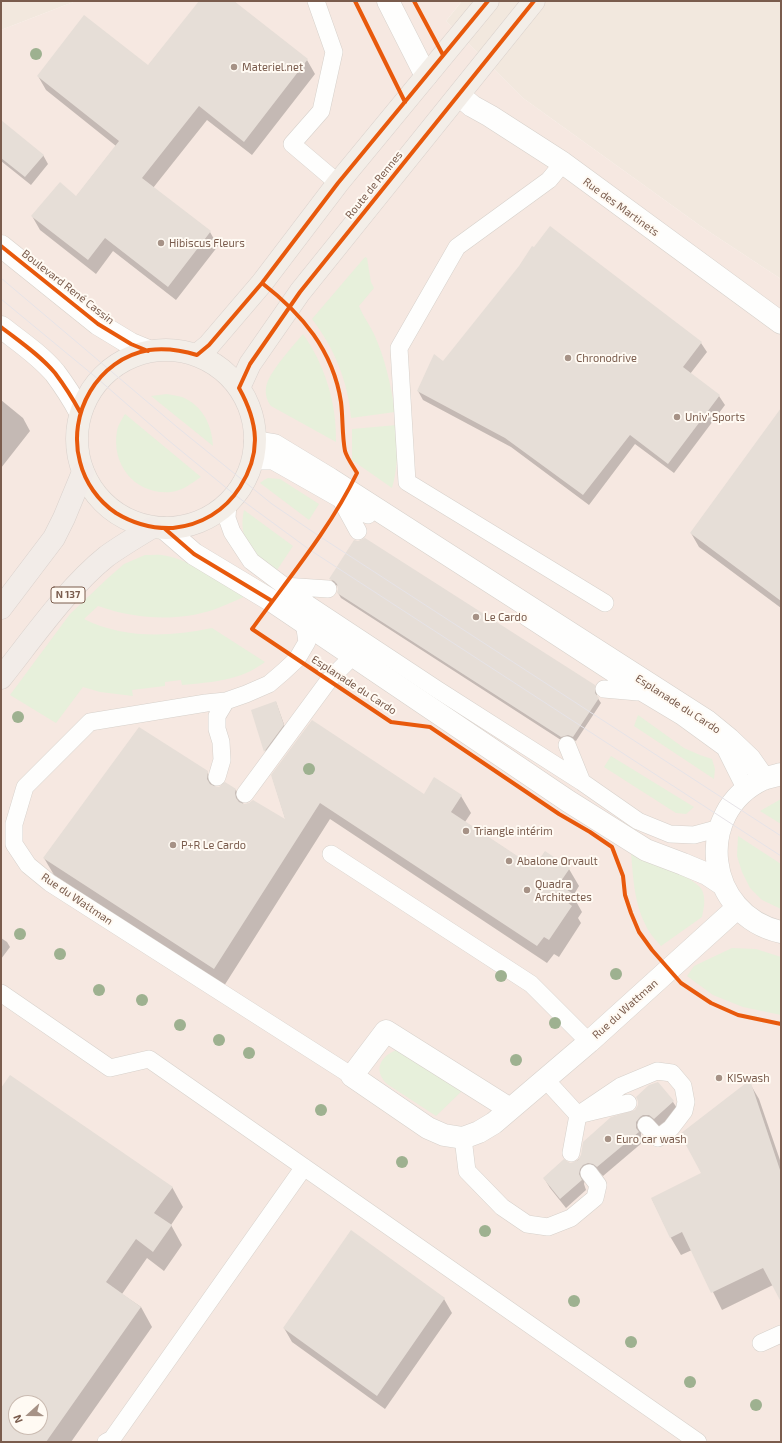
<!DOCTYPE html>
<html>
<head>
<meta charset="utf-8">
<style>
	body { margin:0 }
	#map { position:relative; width:782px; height:1443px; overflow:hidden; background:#f9f5f0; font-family:"Exo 2",sans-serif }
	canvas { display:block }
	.frame { position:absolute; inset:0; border:2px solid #7a5c4d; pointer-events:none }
	.north { position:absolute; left:8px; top:1395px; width:40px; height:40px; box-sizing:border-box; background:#fffaf3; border:1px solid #cabbb1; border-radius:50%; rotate:249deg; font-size:11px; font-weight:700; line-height:16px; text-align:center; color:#7a5c4d }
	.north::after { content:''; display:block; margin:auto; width:14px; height:18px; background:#a69286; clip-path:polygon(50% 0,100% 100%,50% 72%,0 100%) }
</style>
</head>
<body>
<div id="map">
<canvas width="782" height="1443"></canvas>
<div class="frame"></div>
<div class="north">N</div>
</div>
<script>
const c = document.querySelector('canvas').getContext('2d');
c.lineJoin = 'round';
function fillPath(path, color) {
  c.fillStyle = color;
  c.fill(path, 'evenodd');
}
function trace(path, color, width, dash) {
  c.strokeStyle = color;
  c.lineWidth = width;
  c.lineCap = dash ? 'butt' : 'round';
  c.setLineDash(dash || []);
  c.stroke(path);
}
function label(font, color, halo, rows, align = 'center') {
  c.font = font + ' "Exo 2",sans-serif';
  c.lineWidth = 4;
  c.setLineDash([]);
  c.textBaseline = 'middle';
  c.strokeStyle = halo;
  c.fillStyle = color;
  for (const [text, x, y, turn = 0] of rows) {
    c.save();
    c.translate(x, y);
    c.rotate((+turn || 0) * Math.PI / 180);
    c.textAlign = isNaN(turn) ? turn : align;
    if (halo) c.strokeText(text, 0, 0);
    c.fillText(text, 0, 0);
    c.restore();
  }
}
const residential = new Path2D(`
	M 1,1 L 76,1 L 1,30 Z
	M 462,1 L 781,1 L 781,279 L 702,227 L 523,98 L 446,21 Z`);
const commercial = new Path2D(`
	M 76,1 L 462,1 L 446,21 L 523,98 L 702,227 L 781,279 L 781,1442 L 1,1442 L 1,30 ZM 16,1403 L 40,1403 L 40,1427 L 16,1427 Z`);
const green = new Path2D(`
	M 365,257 L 367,258 L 371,282 L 374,288 L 359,306 C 363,316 369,324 374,334 C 385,358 391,385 395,412 L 351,418 C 348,381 334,348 312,319 Z
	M 303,334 C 325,365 337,404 336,442 L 271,406 C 267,401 265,394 266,388 C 267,374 293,346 303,334 Z
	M 167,394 C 172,395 178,396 182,397 C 203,406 212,425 213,446 L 151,396 Z
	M 125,414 L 201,477 C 192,483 182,491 171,492 C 135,495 111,465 117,431 C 118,425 122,419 125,414 Z
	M 397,425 C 398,446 398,468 392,488 L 352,460 L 352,429 Z
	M 268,478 L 280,479 L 319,504 L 309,520 L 260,483 L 264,480 Z
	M 244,510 L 293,546 L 277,570 C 254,554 237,541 244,510 Z
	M 145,555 C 153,555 160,554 167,556 C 195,562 221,581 244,597 C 234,601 224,606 213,610 C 175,622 135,619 98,606 L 84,619 C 124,639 169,637 212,628 L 265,662 C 240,681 212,682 182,685 L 181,680 L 165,682 L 165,686 L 132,690 L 133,696 L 100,692 L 83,687 L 56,723 L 10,695 L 70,614 L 108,578 L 124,564 Z
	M 638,715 L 684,748 L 700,755 L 712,759 L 715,769 L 714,779 L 634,726 Z
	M 611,756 L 694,807 L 686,814 L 676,813 L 604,767 Z
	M 781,799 L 781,824 L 760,811 Z
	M 738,836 L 781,864 L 781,909 L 762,900 L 750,888 L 742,872 L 737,856 Z
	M 631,852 C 647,859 694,876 702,890 C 706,899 704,907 702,917 L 661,946 C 656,940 649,933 646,926 C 634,903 633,877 631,852 Z
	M 732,948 L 756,949 L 781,957 L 781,1015 L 743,1007 L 713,995 L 687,976 L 694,966 Z
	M 396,1050 L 464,1089 L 436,1116 L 387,1084 C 373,1070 380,1057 396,1050 Z`);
const shadow = new Path2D(`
	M 201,1 L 233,1 L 307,60 L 315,74 L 252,155 L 207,120 L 153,188 L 210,232 L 218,246 L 176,300 L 113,251 L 96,274 L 40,230 L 32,216 L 76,197 L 116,146 L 46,90 L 38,76 L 148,66 Z
	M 1,122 L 43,155 L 48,164 L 31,185 L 1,161 Z
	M 701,343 L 707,352 L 690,374 L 719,396 L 725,405 L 674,473 L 635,444 L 589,505 L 511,447 L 423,400 L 418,391 L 443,363 Z
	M 1,400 L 23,418 L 30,431 L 1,468 Z
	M 781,410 L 781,608 L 699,547 L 691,533 Z
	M 331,579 L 594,686 L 597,691 L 597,697 L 601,703 L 576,741 L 571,739 L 564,742 L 341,598 L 338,593 L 339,589 L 338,586 L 333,584 Z
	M 276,702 L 286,730 L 267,755 L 252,711 Z
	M 207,772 L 216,788 L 236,790 L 244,805 L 286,821 L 272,776 L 424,795 L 461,796 L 471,813 L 465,822 L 534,868 L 545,852 L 569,869 L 579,886 L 573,896 L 582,912 L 578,918 L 581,923 L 559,957 L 554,954 L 547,963 L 330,819 L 224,986 L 54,875 L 44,858 Z
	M 1,938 L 7,942 L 10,947 L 1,959 Z
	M 749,1082 L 759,1099 L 781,1163 L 781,1299 L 773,1285 L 722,1310 L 692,1250 L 681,1255 L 671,1238 L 652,1199 L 703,1174 Z
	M 657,1083 L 673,1102 L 679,1111 L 660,1128 L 641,1133 L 641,1138 L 643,1142 L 603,1176 L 600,1173 L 585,1179 L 584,1184 L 586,1190 L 566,1208 L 550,1188 L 544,1178 L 569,1164 L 574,1163 L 635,1111 Z
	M 1,1090 L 172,1187 L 183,1207 L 171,1225 L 182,1245 L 164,1271 L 147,1258 L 122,1294 L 141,1307 L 152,1327 L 71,1442 L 1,1442 ZM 16,1403 L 40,1403 L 40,1427 L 16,1427 Z
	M 444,1299 L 452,1313 L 385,1409 L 292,1342 L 284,1328 Z`);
const building = new Path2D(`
	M 199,1 L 234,1 L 308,59 L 244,142 L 199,106 L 142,178 L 211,231 L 168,287 L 105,238 L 88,260 L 31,216 L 60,182 L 76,196 L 119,141 L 37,76 L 84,15 L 148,65 Z
	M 1,120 L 44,155 L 25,177 L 1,158 Z
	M 550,226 L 702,342 L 683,367 L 720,395 L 668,464 L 630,435 L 583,495 L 505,438 L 417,391 L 434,354 L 443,361 L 519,266 L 532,246 L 534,247 Z
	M 781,408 L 781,601 L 690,533 Z
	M 365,538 L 595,685 L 595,693 L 599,698 L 573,737 L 568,735 L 561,737 L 337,593 L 338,589 L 337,584 L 334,581 L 329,579 L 354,540 L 358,541 Z
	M 276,701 L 284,725 L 264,752 L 251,710 Z
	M 312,720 L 424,794 L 434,777 L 462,795 L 451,812 L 534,867 L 545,851 L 570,868 L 559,884 L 573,894 L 567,902 L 572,906 L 549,940 L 544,937 L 537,946 L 320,803 L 214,969 L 43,858 L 139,727 L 208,771 L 207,779 L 210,784 L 214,786 L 219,787 L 225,782 L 236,789 L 235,793 L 236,798 L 239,802 L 244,804 L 249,803 L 253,800 L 285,819 L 271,775 Z
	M 10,1075 L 173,1187 L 154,1213 L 172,1225 L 153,1252 L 136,1239 L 106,1282 L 141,1307 L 46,1442 L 1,1442 L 1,1088 ZM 16,1403 L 40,1403 L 40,1427 L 16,1427 Z
	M 750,1080 L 781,1173 L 781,1302 L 763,1268 L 711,1293 L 682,1232 L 670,1238 L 651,1198 L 701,1173 L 680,1134 Z
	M 658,1082 L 674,1101 L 654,1119 L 649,1115 L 643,1115 L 640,1117 L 636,1122 L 636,1128 L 639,1132 L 597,1167 L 593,1164 L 588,1163 L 583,1165 L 580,1169 L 579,1174 L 582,1180 L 560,1199 L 543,1178 L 564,1159 L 570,1163 L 574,1162 L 578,1160 L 581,1155 L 583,1142 L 611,1117 L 635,1110 L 638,1105 L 638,1101 L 636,1097 L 649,1085 Z
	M 351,1230 L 445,1298 L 377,1396 L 283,1328 Z`);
const service = new Path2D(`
	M 316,1 L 334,52 L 321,111 L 292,144 L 338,183
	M 563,163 L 549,180 L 457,247 L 399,348 L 407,482 L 605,603
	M 252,461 L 273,461 L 368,515
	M 341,500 L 358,531
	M 228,503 L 227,518 L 232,532 L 251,561 L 308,604 L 438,690 L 582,782 L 638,821 L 670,834 L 694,835 L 720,828
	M 283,586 L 328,589
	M 526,617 L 641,692 L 681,716 L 725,748 L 746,790
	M 304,622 L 307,642 L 297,659 L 283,672 L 269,684 L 246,694 L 226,701 L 206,703 L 90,722 L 25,787 L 14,824 L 14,844 L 28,865 L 50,883 L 352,1076
	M 604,689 L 638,692
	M 567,745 L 582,782
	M 217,777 L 222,760 L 221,742 L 217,729 L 217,716 L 226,701
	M 245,794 L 329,680 L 345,664 L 351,655
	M 331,854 L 531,984 L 589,1042
	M 1,993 L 110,1068 L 149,1059 L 698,1442
	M 545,1079 L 578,1115 L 571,1153
	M 628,1103 L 578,1115 L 621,1086 L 657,1071 L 672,1073 L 683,1086 L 686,1102 L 684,1111 L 671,1128 L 658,1138 L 646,1125
	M 463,1138 L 467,1171 L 502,1207 L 527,1224 L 548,1227 L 571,1218 L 595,1198 L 598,1185 L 589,1173
	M 761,1343 L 781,1334
	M 106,1442 L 112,1439 L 304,1167`);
const minor = new Path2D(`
	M 388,1 L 426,76
	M 459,95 L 472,106 L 490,116 L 563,163 L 781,323
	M 255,442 L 274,445 L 330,479 L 707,721 L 729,739 L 750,759 L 764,779
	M 164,528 L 194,554 L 272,601 L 568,801 L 646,850 L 683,864 L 707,874 L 722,884
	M 781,774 C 775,776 769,777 763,779 C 693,812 705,915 781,932
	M 510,1109 L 386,1031 L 352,1076 L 428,1128 L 444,1135 L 463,1138 L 479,1132 L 494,1123 L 589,1042 L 737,908`);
const secondary = new Path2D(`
	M 1,246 L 98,324 L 131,344 L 148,351
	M 1,327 C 19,341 40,355 55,373 C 64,385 73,399 80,412`);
const primary = new Path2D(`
	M77 439a89 89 0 1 1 178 0a89 89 0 1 1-178 0Z
	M 197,355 L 209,345 L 262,283 L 338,183 L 488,1
	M 239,388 L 250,364 L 300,292 L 534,1`);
const trunk = new Path2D(`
	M 1,608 L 54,538 L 64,518 L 83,472
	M 1,678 C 32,639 68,587 107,556 C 121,546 136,537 151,528`);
const tram = new Path2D(`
	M 1,278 L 177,427 L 272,504 L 319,536 L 781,836
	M 1,299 L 98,379 L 168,440 L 235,495 L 310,550 L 781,856`);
const cycleway = new Path2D(`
	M 355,1 L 405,102
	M 414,1 L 443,55
	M 488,1 L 338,183 L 262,283 L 209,345 L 197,355 C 181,350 166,348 149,350 C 97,359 67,414 80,462 C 85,482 98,501 116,513 C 134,524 151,529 173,528 C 201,525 225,511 240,487 C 262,453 258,422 239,388 L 250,364 L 300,292 L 534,1
	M 1,246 L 98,324 L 131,344 L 148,351
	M 262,283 C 302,314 333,350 341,402 C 343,418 342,435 345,451 C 347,458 353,466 357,473 C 330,529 288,579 252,629 L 391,722 L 430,727 L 559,814 L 590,832 L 612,847 L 623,876 L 625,895 L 631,913 L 639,932 L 652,950 L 681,983 L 711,1003 L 738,1015 L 781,1024
	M 1,327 C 19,341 40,355 55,373 C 64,385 73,399 80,412
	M 164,528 L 194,554 L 272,601`);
const trees = [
	[36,54],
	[18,717],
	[309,769],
	[20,934],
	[60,954],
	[616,974],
	[501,976],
	[99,990],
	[142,1000],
	[555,1023],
	[180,1025],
	[219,1040],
	[249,1053],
	[516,1060],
	[321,1110],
	[402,1162],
	[485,1231],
	[574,1301],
	[631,1342],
	[690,1382],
	[756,1405]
];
const markers = [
	[234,67,4,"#a69286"],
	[161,243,4,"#a69286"],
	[568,358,4,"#a69286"],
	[677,417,4,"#a69286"],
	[476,617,4,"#a69286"],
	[466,831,4,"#a69286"],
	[173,845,4,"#a69286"],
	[509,861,4,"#a69286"],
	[527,890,4,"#a69286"],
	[719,1078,4,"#a69286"],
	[608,1139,4,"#a69286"]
];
const shields = [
	[68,595,34]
];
const shieldNames = [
	["N 137",68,595]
];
const poiNames = [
	["Materiel.net",242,67],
	["Hibiscus Fleurs",169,243],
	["Chronodrive",576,358],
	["Univ' Sports",685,417],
	["Le Cardo",484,617],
	["Triangle intérim",474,831],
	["P+R Le Cardo",181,845],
	["Abalone Orvault",517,861],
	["Quadra",535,884],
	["Architectes",535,897],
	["KISwash",727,1078],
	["Euro car wash",616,1139]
];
const streetNames = [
	["Route de Rennes",374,185,-51],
	["Rue des Martinets",621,207,36],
	["Boulevard René Cassin",68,287,38],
	["Esplanade du Cardo",354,685,33],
	["Esplanade du Cardo",678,704,33],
	["Rue du Wattman",77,899,34],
	["Rue du Wattman",625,1009,-42]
];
fillPath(residential, '#f2e8de');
fillPath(commercial, '#f6e8e1');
fillPath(green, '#e7f0db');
fillPath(shadow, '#0003');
fillPath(building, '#e6ded7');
trace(service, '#d7d1cb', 18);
trace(minor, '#d7d1cb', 23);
trace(secondary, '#d9d2cb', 23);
trace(primary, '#dad1cc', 23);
trace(trunk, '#dad1cc', 23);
trace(service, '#fefefd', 17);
trace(minor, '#fefefd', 22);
trace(secondary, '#fefefd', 22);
trace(primary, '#f3eee8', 22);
trace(trunk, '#f2ece8', 22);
trace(tram, '#e6e3e7', 1);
trace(cycleway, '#e8590c', 4);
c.fillStyle = '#9eb190';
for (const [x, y] of trees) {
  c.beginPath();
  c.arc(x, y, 6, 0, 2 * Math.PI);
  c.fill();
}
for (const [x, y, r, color] of markers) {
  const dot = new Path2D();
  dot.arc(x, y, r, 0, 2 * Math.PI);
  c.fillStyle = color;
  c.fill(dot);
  trace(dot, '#fffaf3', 1.5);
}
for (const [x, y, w] of shields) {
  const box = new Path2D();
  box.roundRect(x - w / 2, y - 8, w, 16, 3);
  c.fillStyle = '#fffaf3';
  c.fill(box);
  trace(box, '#7a5c4d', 1);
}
label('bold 10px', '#7a5c4d', null, shieldNames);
label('11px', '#7a5c4d', '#fffaf3', poiNames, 'left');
label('11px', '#7a5c4d', '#fffaf3', streetNames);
</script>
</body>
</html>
